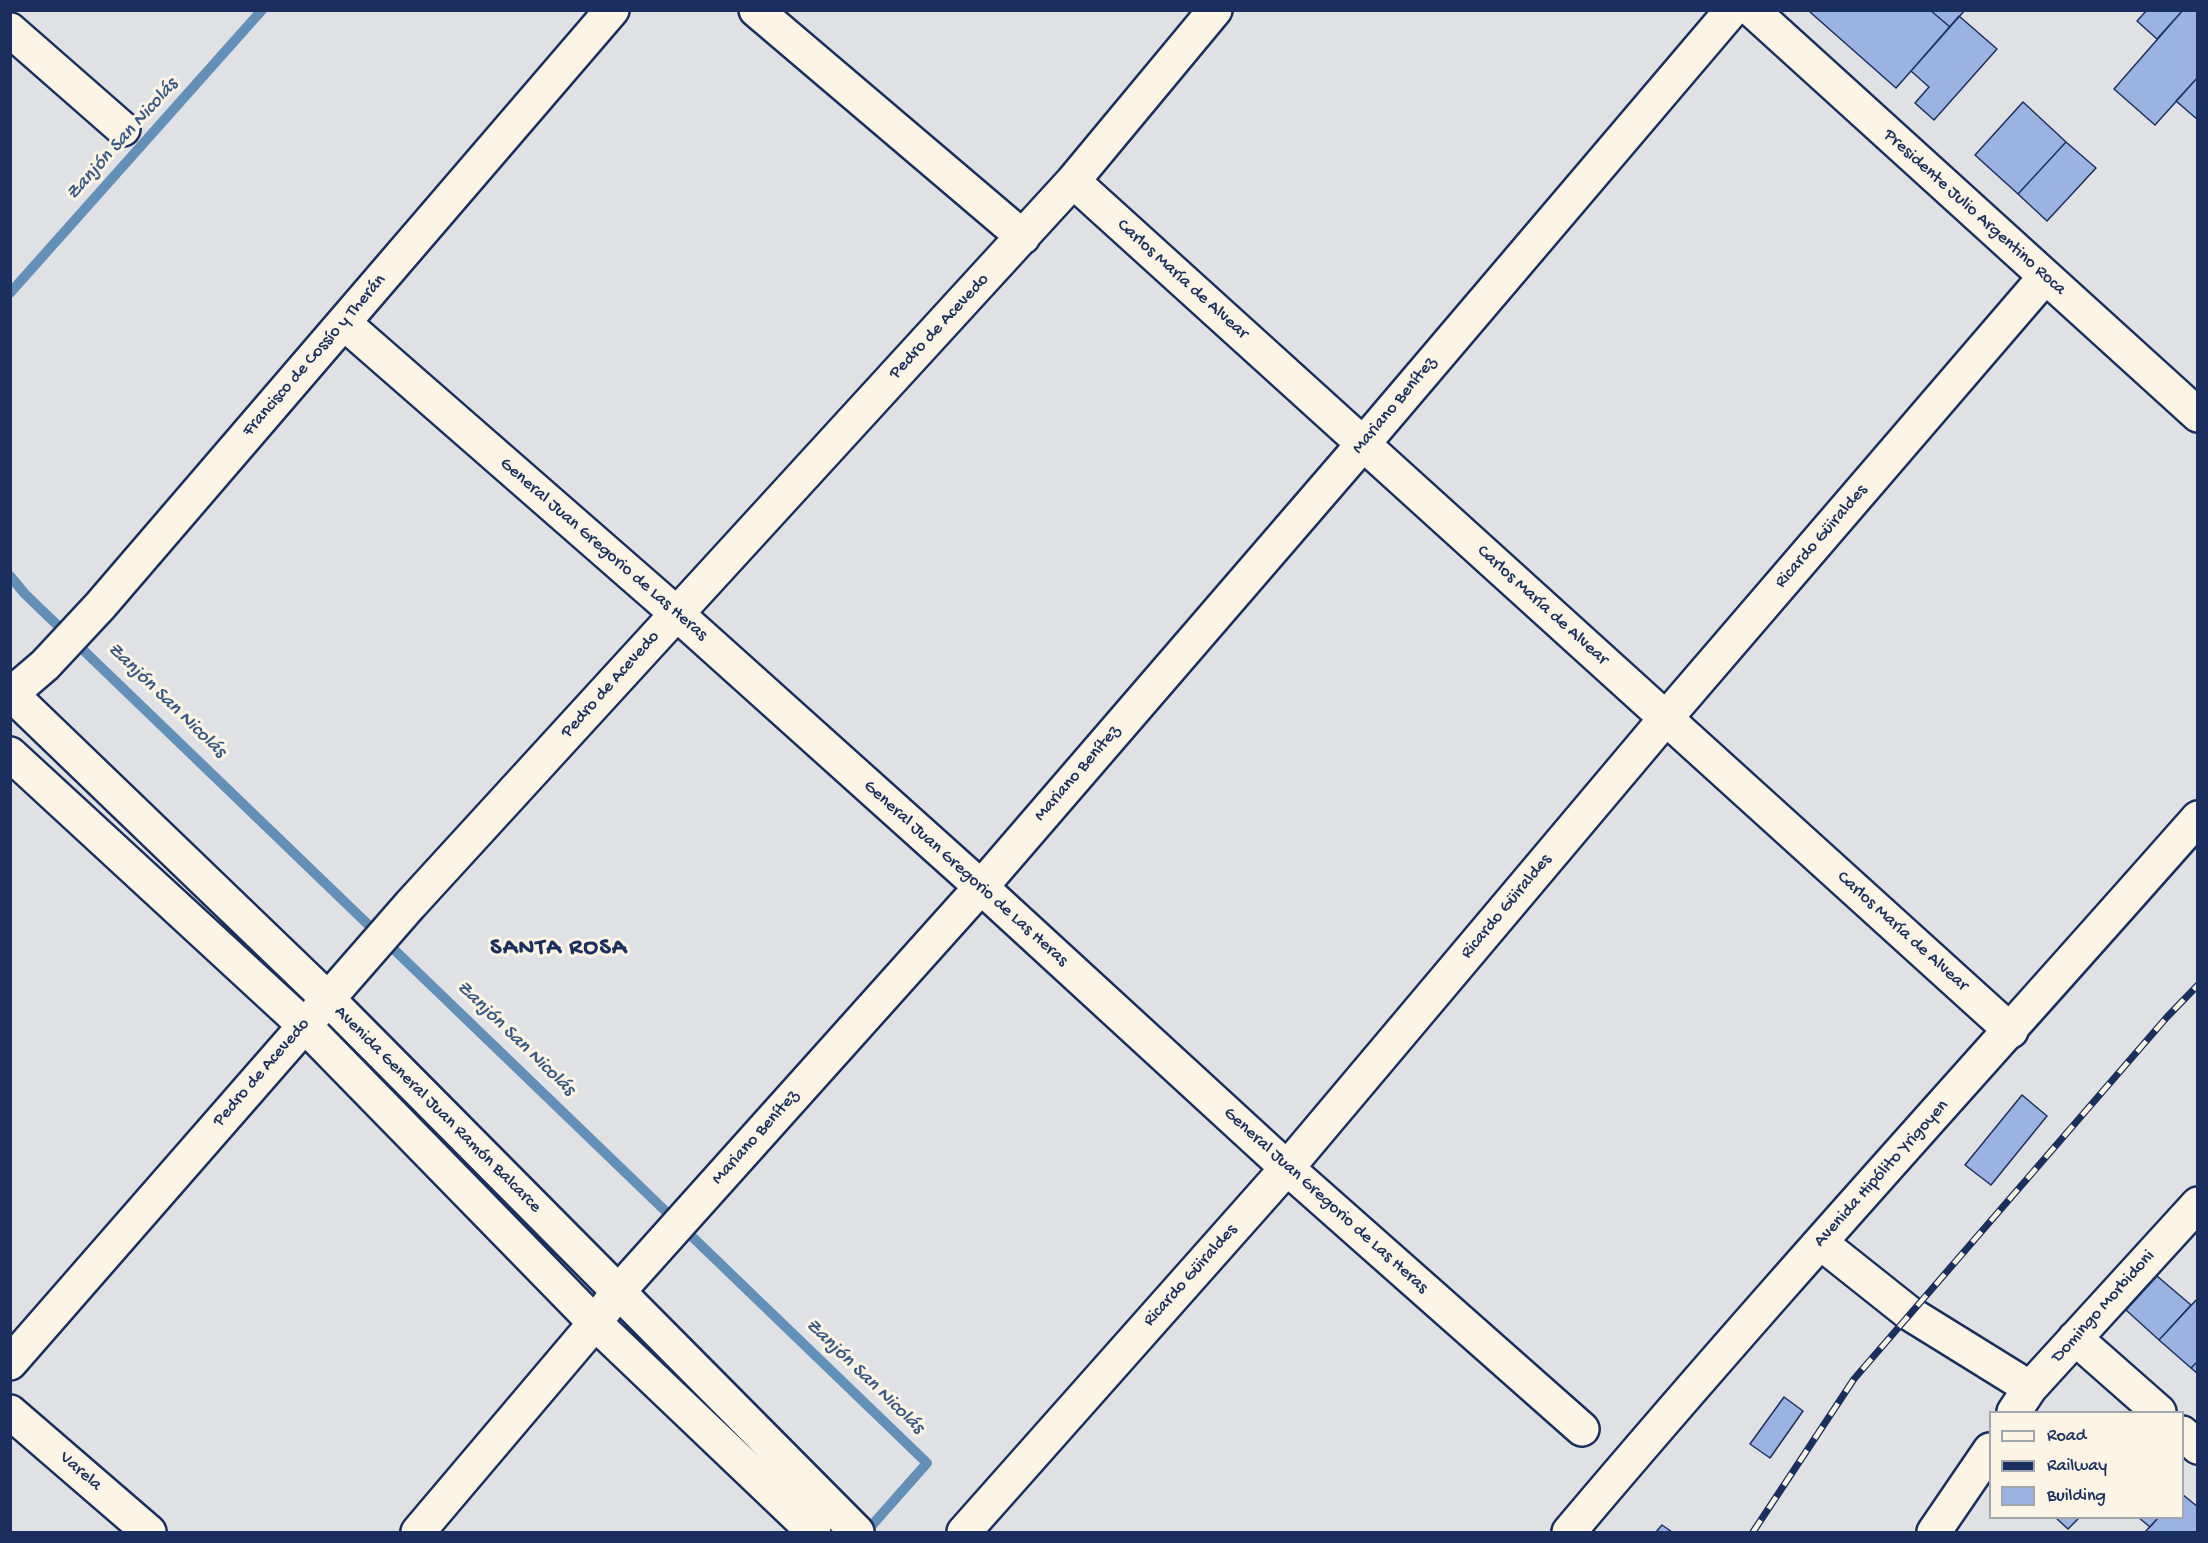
<!DOCTYPE html>
<html>
<head>
<meta charset="utf-8">
<style>
	body { margin:0 }
	#map { position:relative; width:2208px; height:1543px; overflow:hidden; background:#dfe1e4; font-family:"Gochi Hand",sans-serif }
	canvas { display:block }
	.frame { position:absolute; inset:0; border:12px solid #1b2f5e; pointer-events:none }
	.legend { position:absolute; left:1989px; top:1411px; width:195px; height:108px; box-sizing:border-box; background:#fcf5e5; border:2px solid #a2a6af; margin:0; padding:8px 10px; list-style:none; font-size:18px; color:#1b2f5e }
	.legend li { display:flex; align-items:center; gap:12px; height:30px }
	.legend b { width:30px; border:2px solid #a2a6af }
</style>
</head>
<body>
<div id="map">
<canvas width="2208" height="1543"></canvas>
<div class="frame"></div>
<ul class="legend">
<li><b style="height:8px;background:#fcf5e5"></b>Road</li>
<li><b style="height:8px;background:#1b2f5e"></b>Railway</li>
<li><b style="height:16px;background:#9bb3e0"></b>Building</li>
</ul>
</div>
<script>
const c = document.querySelector('canvas').getContext('2d');
c.lineJoin = 'round';
function trace(path, color, width, dash) {
  c.strokeStyle = color;
  c.lineWidth = width;
  c.lineCap = dash ? 'butt' : 'round';
  c.setLineDash(dash || []);
  c.stroke(path);
}
function fillPath(path, color) {
  c.fillStyle = color;
  c.fill(path, 'evenodd');
}
function label(font, color, halo, rows, align = 'center') {
  c.font = font + ' "Gochi Hand",sans-serif';
  c.lineWidth = 6;
  c.setLineDash([]);
  c.textBaseline = 'middle';
  c.strokeStyle = halo;
  c.fillStyle = color;
  for (const [text, x, y, turn = 0] of rows) {
    c.save();
    c.translate(x, y);
    c.rotate((+turn || 0) * Math.PI / 180);
    c.textAlign = isNaN(turn) ? turn : align;
    if (halo) c.strokeText(text, 0, 0);
    c.fillText(text, 0, 0);
    c.restore();
  }
}
const stream = new Path2D(`
	M 10,293 L 262,10
	M 10,576 L 25,594 L 927,1463 L 866,1532`);
const building = new Path2D(`
	M 1811,10 L 1930,10 L 1950,27 L 1896,88 L 1810,12 Z
	M 1930,10 L 1965,10 L 1950,27 Z
	M 2147,10 L 2183,10 L 2157,39 L 2137,21 Z
	M 2183,10 L 2198,10 L 2198,77 L 2155,125 L 2114,89 Z
	M 1959,16 L 1997,49 L 1934,120 L 1915,103 L 1929,87 L 1911,71 Z
	M 2198,77 L 2198,120 L 2176,101 Z
	M 2023,102 L 2066,142 L 2018,194 L 1975,155 Z
	M 2066,142 L 2096,168 L 2047,221 L 2018,194 Z
	M 2022,1095 L 2047,1116 L 1991,1185 L 1965,1165 Z
	M 2157,1276 L 2191,1305 L 2159,1340 L 2126,1310 Z
	M 2198,1298 L 2198,1361 L 2191,1368 L 2159,1340 Z
	M 2198,1361 L 2198,1374 L 2191,1368 Z
	M 1784,1397 L 1803,1411 L 1770,1458 L 1750,1444 Z
	M 2182,1494 L 2198,1507 L 2198,1532 L 2145,1532 L 2158,1518 L 2182,1518 Z
	M 2056,1518 L 2079,1518 L 2068,1529 Z
	M 2139,1518 L 2158,1518 L 2150,1527 Z
	M 1662,1525 L 1672,1532 L 1656,1532 Z`);
const minor = new Path2D(`
	M 756,10 L 1023,237
	M 1752,10 L 2198,415
	M 10,30 L 123,129
	M 1073,181 L 2011,1031
	M 344,323 L 676,613 L 981,887 L 1287,1168 L 1582,1429
	M 10,695 L 45,665 L 100,606 L 612,10
	M 1821,1243 L 1909,1313 L 2030,1388
	M 2075,1338 L 2159,1412
	M 10,1363 L 410,905 L 1073,181 L 1215,10
	M 10,1412 L 149,1532
	M 2014,1412 L 2030,1388 L 2198,1204
	M 2182,1433 L 2198,1447
	M 418,1532 L 595,1323 L 617,1293 L 981,887 L 1363,444 L 1732,10
	M 964,1532 L 1287,1168 L 1666,718 L 2045,277
	M 1934,1532 L 1990,1450`);
const major = new Path2D(`
	M 10,693 L 328,999 L 857,1532
	M 10,754 L 304,1025 L 595,1323 L 814,1532
	M 1569,1532 C 1773,1290 1988,1056 2198,818`);
const rail = new Path2D(`
	M 1753,1532 L 1854,1379 L 2167,1017 L 2198,985`);
const streetNames = [
	["Presidente Julio Argentino Roca",1974,213,42],
	["Carlos María de Alvear",1182,280,42],
	["Pedro de Acevedo",940,327,-47],
	["Francisco de Cossío y Therán",315,356,-49],
	["Mariano Benítez",1395,406,-50],
	["Ricardo Güiraldes",1822,537,-49],
	["General Juan Gregorio de Las Heras",603,550,41],
	["Carlos María de Alvear",1542,606,42],
	["Pedro de Acevedo",611,685,-48],
	["Mariano Benítez",1078,774,-49],
	["General Juan Gregorio de Las Heras",965,874,42],
	["Ricardo Güiraldes",1507,907,-50],
	["Carlos María de Alvear",1902,932,42],
	["Pedro de Acevedo",262,1073,-49],
	["Avenida General Juan Ramón Balcarce",437,1110,45],
	["Mariano Benítez",756,1138,-48],
	["Avenida Hipólito Yrigoyen",1882,1174,-48],
	["General Juan Gregorio de Las Heras",1325,1201,42],
	["Ricardo Güiraldes",1191,1276,-48],
	["Domingo Morbidoni",2104,1307,-48],
	["Varela",80,1472,41]
];
const waterNames = [
	["Zanjón San Nicolás",123,140,-48],
	["Zanjón San Nicolás",166,701,44],
	["Zanjón San Nicolás",515,1039,44],
	["Zanjón San Nicolás",864,1377,44]
];
const districtNames = [
	["SANTA ROSA",559,949]
];
trace(stream, '#6290b7', 10);
fillPath(building, '#9bb3e0');
trace(building, '#1b2f5e', 1.5);
trace(minor, '#1b2f5e', 38);
trace(major, '#1b2f5e', 38);
trace(minor, '#fcf5e5', 33);
trace(major, '#fcf5e5', 33);
trace(rail, '#1b2f5e', 7);
trace(rail, '#fcf5e5', 4.5, [14]);
label('18px', '#1b2f5e', '#fcf5e5', streetNames);
label('italic 20px', '#395883', '#fcf5e5', waterNames);
c.letterSpacing = '1.5px';
label('bold 24px', '#1b2f5e', '#fcf5e5', districtNames);
c.letterSpacing = '0px';
</script>
</body>
</html>
